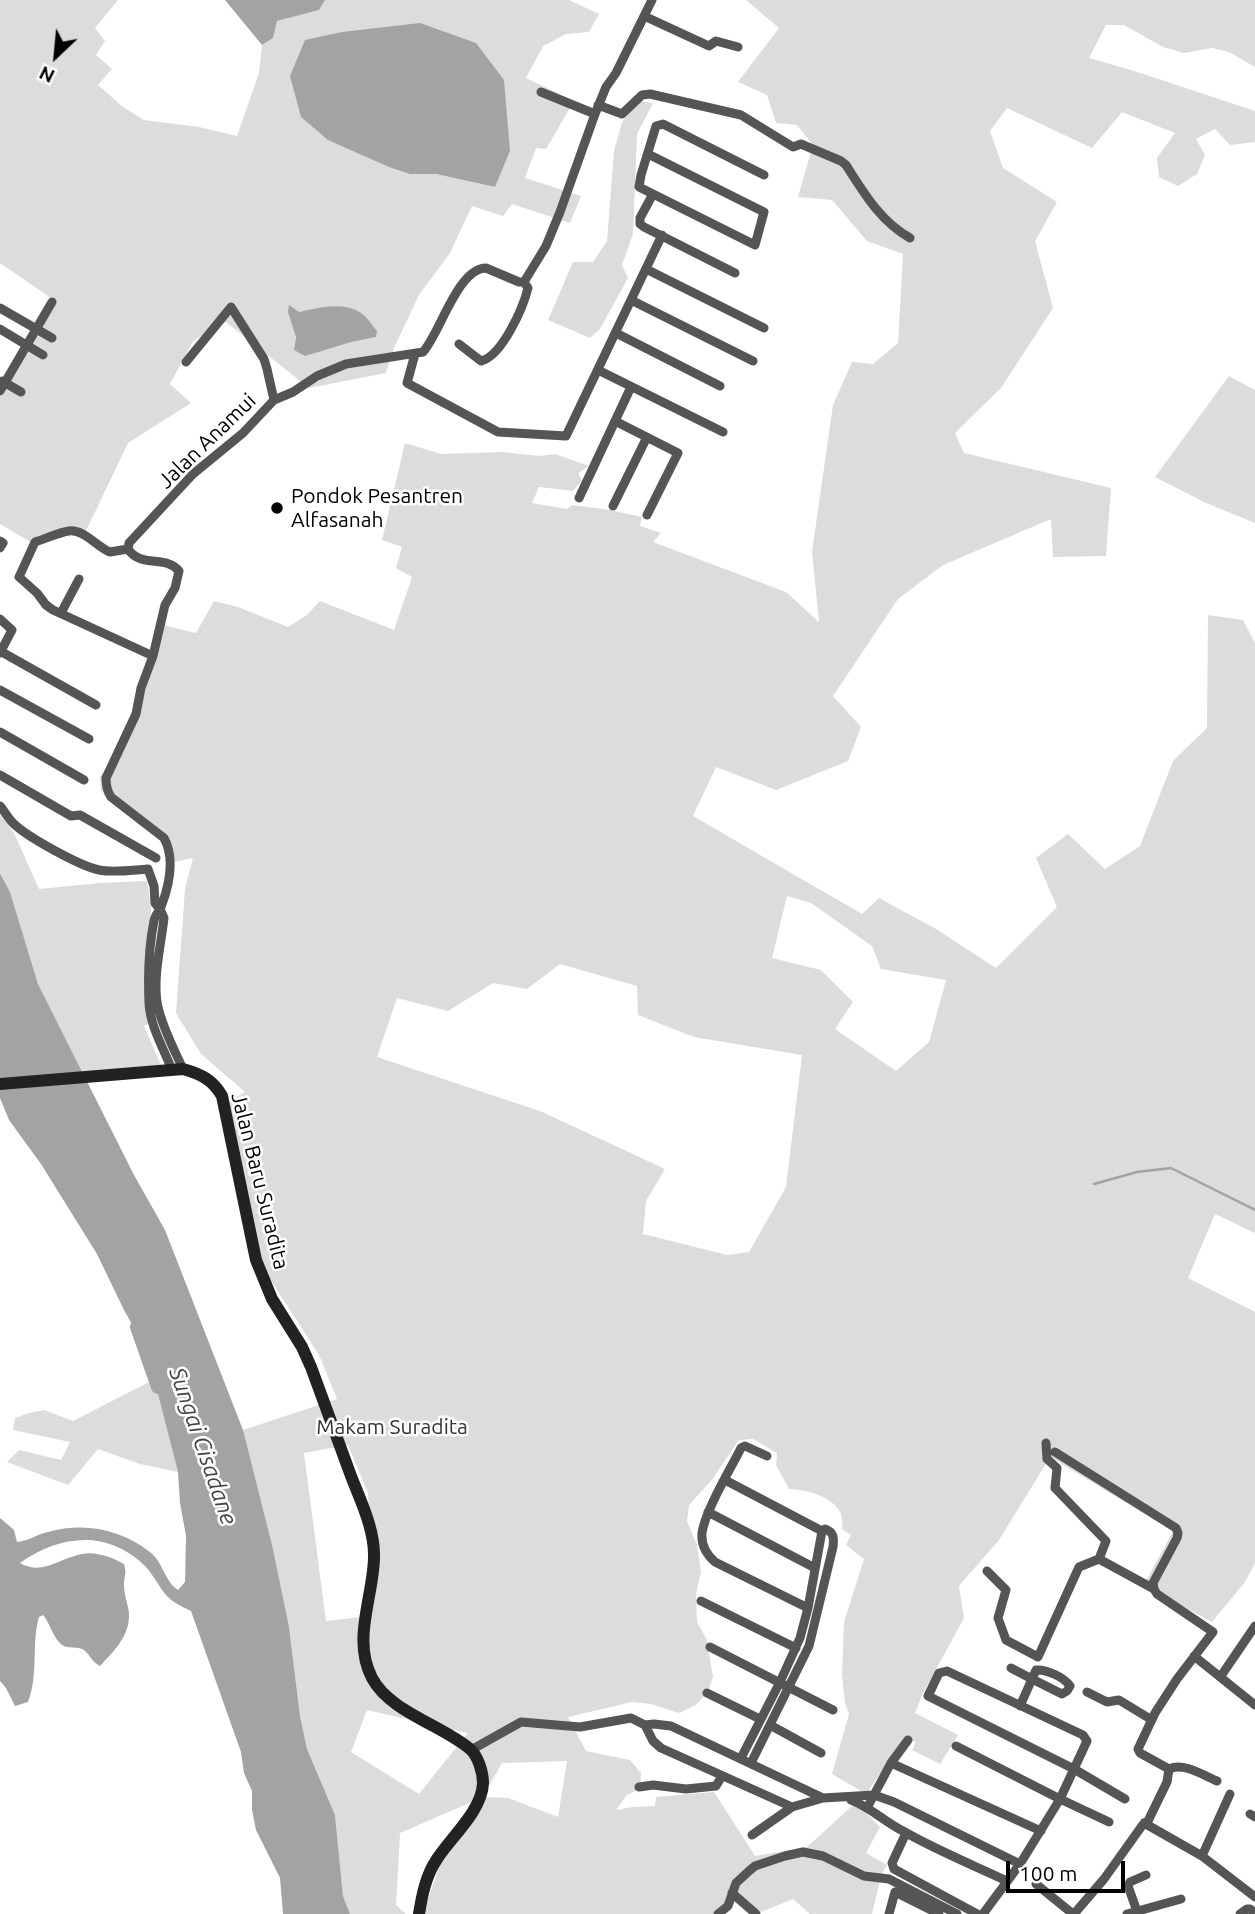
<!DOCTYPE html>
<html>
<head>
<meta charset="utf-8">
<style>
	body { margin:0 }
	#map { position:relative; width:1255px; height:1914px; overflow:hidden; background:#fff; font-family:Ubuntu,sans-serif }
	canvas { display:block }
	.north { position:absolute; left:21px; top:21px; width:70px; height:70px; -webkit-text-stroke:5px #fff; paint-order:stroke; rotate:206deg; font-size:19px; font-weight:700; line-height:28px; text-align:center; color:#000 }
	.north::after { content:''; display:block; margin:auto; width:24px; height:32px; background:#000; clip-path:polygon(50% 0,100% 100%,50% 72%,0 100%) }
	.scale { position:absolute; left:1006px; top:1861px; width:119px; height:32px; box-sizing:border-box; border:4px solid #000; border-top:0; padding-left:9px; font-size:21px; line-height:24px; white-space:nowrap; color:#000; -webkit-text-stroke:5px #fff; paint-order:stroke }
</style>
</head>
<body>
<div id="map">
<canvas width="1255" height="1914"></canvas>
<div class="north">N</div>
<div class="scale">100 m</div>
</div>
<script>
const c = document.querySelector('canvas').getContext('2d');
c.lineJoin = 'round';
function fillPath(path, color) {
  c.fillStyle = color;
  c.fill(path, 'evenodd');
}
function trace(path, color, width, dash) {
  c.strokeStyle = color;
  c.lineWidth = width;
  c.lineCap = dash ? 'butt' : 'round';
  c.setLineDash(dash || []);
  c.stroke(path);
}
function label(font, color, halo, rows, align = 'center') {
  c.font = font + ' Ubuntu,sans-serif';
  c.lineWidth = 5;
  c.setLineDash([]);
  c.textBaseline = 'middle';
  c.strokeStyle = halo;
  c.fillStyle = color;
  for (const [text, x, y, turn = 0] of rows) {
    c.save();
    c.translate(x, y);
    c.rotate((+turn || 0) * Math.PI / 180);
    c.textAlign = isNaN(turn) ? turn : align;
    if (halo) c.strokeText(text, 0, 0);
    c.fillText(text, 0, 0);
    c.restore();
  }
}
const green = new Path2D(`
	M 0,0 L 118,0 L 95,28 L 105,41 L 96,55 L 112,69 L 98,85 L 123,107 L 144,120 L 199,127 L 237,136 L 259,73 L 262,45 L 273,38 L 276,21 L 319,10 L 325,0 L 569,0 L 599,14 L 589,32 L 566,34 L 543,46 L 526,78 L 574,101 L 546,149 L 536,148 L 525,178 L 581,196 L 570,223 L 512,204 L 503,216 L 472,206 L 450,253 L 419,295 L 394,348 L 386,373 L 309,388 L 226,322 L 193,341 L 170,384 L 191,403 L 128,443 L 83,537 L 67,528 L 34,544 L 0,524 L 0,385 L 51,298 L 0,263 ZM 510,151 L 495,187 L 436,174 ZM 316,308 L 376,337 L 294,350 L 299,312 Z
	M 746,0 L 1255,0 L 1255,67 L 1229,52 L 1212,48 L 1184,53 L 1163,47 L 1124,25 L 1106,25 L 1089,58 L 1131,70 L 1255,111 L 1255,142 L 1230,145 L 1215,129 L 1196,139 L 1205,155 L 1197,174 L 1178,186 L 1159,177 L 1157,158 L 1175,133 L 1122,112 L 1092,148 L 1007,108 L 990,131 L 1003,168 L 1057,202 L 1035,241 L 1053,308 L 1001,388 L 955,433 L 964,453 L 1111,488 L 1106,556 L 1053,557 L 1051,519 L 943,565 L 898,599 L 833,696 L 861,727 L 848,761 L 776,790 L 716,767 L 693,816 L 862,914 L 879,898 L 936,929 L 996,968 L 1057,907 L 1036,858 L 1068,834 L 1105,869 L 1140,846 L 1173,761 L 1207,728 L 1208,615 L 1243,620 L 1255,643 L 1255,1233 L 1215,1214 L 1188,1278 L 1255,1312 L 1255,1563 L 1245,1582 L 1212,1622 L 1144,1585 L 1173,1531 L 1050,1457 L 999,1540 L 959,1586 L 964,1618 L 922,1695 L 915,1713 L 958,1735 L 940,1764 L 912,1750 L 916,1742 L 905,1738 L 866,1794 L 832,1774 L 849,1714 L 845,1703 L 842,1675 L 844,1622 L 864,1559 L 846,1545 L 851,1535 L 842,1529 C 842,1524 843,1517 840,1512 C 831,1495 806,1490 789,1489 L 776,1465 L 777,1453 L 753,1439 L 739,1440 L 711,1481 L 689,1505 L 687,1521 L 697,1545 L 701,1572 L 696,1594 L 697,1622 L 707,1640 L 713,1677 L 708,1692 L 696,1705 L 679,1713 L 651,1704 L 632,1702 L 568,1717 L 586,1751 L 630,1760 L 641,1773 L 640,1789 L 627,1795 L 616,1810 L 632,1807 L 655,1806 L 656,1797 L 714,1792 L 755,1856 L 807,1847 L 853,1805 L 861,1808 L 880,1827 L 866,1853 L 887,1865 L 882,1873 L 872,1914 L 810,1914 L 793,1899 L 761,1912 L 739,1897 L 721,1914 L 423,1914 L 446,1847 L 481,1798 L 400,1833 L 396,1905 L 406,1914 L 350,1914 L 343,1896 L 335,1815 L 307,1749 L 300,1716 L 289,1627 L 243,1430 L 337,1399 L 319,1355 L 250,1248 L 221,1106 L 245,1092 L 201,1054 L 176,1013 L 185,889 L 193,858 L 174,862 L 168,843 L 107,797 L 101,790 L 100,777 L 127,742 L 139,712 L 163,625 L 196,633 L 214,601 L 238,607 L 288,627 L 307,615 L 320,601 L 394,630 L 412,577 L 396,568 L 402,547 L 382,540 L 405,443 L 441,454 L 502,452 L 539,456 L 555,454 L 589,466 L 578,473 L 582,480 L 573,491 L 539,487 L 532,503 L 567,509 L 572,505 L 610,510 L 642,517 L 640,526 L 661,533 L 653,542 L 786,592 L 819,622 L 812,552 L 833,405 L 852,362 L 873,364 L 898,343 L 903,254 L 867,241 L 832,200 L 798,197 L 813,145 L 797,125 L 776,123 L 767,95 L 738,82 L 779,28 ZM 787,896 L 811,903 L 872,946 L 881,969 L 946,980 L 929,1042 L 896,1071 L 835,1029 L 853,1002 L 821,970 L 772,958 ZM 560,964 L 637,986 L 638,1015 L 694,1037 L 802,1055 L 786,1187 L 749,1252 L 727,1255 L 643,1234 L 646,1201 L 665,1169 L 540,1111 L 377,1057 L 397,998 L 448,1011 L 493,983 L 527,989 ZM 348,1445 L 368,1493 L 371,1550 L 362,1617 L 326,1621 L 304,1453 ZM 367,1710 L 467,1733 L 467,1734 L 419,1794 L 351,1752 ZM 567,1761 L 558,1817 L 508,1798 L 483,1797 L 502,1763 Z
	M 639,101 L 653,103 L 637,134 L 633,234 L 622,265 L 628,278 L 600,329 L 590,338 L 548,320 L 573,262 L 593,262 L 607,241 L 614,151 L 622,122 Z
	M 1229,376 L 1255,390 L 1255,523 L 1206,503 L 1155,477 Z
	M 0,815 L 14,833 L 39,889 L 100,883 L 147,881 L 151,907 L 147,992 L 150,1023 L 144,1026 L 161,1065 L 85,1077 L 38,984 L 10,892 L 0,872 Z
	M 155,1379 L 178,1472 L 140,1464 L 98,1449 L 68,1485 L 7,1462 L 19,1450 L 61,1460 L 70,1442 L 13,1430 L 15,1418 L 29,1413 L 44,1410 L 73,1421 Z`);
const water = new Path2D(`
	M 225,0 L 325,0 L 319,10 L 277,21 L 273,38 L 262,45 Z
	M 420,23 L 476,43 L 504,80 L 510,151 L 495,187 L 436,174 L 410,174 L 389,167 L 328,140 L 301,117 L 290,76 L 305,40 L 342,32 Z
	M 289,305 L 299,312 C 318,308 343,301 361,313 C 367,317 372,325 377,331 L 376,337 L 351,342 L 305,356 L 294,350 L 296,337 L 288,312 Z
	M 0,873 L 10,892 L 38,984 L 134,1175 L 165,1230 L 243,1430 L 272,1545 L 289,1627 L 300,1716 L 307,1749 L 335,1815 L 343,1896 L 350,1914 L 283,1914 L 280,1878 L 256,1830 L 252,1810 L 252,1791 L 244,1773 L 241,1752 L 191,1611 C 183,1607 174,1603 168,1597 C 159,1588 154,1575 145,1566 C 107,1529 60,1535 20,1563 C 43,1576 59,1558 82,1554 C 95,1551 112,1557 124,1564 C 127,1574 124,1576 124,1585 C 124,1595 128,1604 129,1613 C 130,1636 114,1651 100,1666 C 92,1662 90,1655 84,1650 C 77,1646 68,1649 62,1645 C 53,1638 50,1623 43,1615 L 39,1617 C 31,1644 39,1674 28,1702 L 15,1706 L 6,1688 L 0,1681 L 0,1518 L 14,1530 L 17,1542 C 29,1541 37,1534 48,1532 C 84,1522 120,1529 150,1552 C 163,1562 165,1582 178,1590 L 185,1582 L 186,1536 L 180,1503 L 178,1472 L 147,1351 L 124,1310 L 97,1254 L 41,1164 L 9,1120 L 0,1098 Z`);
const stream = new Path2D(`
	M 1094,1184 L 1137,1172 L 1171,1168 L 1255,1210`);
const river = new Path2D(`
	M 137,1327 L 158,1387`);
const street = new Path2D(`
	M 644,16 L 709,46 L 716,41 L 738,47
	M 541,92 L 595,114
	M 598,105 L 622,114 L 642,95 L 650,94 L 741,115 L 793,147 L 801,144 L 841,161 L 846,165 C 864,193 880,221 910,238
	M 648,154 L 764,212 L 755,245 L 639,187 L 641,175 L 656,126 L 663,124 L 764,175
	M 653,194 L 640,218 L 640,224 L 644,227 L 735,273
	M 646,269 L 764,328
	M 631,300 L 753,361
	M 0,308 L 52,338
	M 0,329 L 43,355
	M 616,333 L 720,386
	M 459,344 L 481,361 C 502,356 523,308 528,288 L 524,282
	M 415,354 L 407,383 L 498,432 L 566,436 L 662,235
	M 186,362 L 231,307 L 264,359 L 267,369 L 274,400
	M 598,370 L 723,432
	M 2,381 L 21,392
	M 0,391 L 52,302
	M 615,421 L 678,453 L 647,515
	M 579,498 L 631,387
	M 613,506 L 647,437
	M 0,541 L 3,543 L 0,548
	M 128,549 L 129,543 L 193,474 L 243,433 L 274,400 L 293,392 L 317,376 L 346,364 L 423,352 C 440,333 458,268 486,268 L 519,282 L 524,282 L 546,246 L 560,212 L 595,114 L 606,87 L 616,73 L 652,0
	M 128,549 C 140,568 167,555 179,571 L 175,588 L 165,605 L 153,656 L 141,688 L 136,714 L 106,778 C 106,785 107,791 111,797 L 164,838 C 175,858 169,886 161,907 C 159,912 155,915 154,921 C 149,945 148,979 149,1003 C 150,1026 164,1049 172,1070
	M 128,549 L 110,552 C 97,547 84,529 69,531 C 60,532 45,539 35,542 L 19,577 L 37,593 L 46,605 L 53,610 L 153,656
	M 61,613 L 79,579
	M 0,619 L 12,630 L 0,653
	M 0,651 L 96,705
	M 0,690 L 89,739
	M 0,732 L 84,780
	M 0,775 L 71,816 L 80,815 L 156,858
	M 0,806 C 5,812 8,818 13,823 C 27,837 80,866 99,870 C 114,873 132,870 148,869 L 154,886 L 155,903 L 160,909 L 164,918 C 161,945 152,981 158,1007 C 163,1029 174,1049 183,1069
	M 1046,1443 L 1047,1459 L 1057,1468 L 1055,1488 L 1106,1541 L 1099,1559 L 1154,1589 L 1157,1594 L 1213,1632 L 1177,1679 L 1155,1713 L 1138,1749 L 1140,1753 L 1169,1769 L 1167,1782 L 1147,1823
	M 1055,1452 L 1176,1528 L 1178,1533 L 1177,1538 L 1153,1583 L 1154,1589
	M 767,1456 L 745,1446 L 741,1448 C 730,1470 705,1511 702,1533 C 701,1544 706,1554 715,1562 L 808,1608
	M 725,1480 L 822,1531
	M 708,1512 L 815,1568
	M 987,1571 L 1006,1590 L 998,1618 L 1006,1640 L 1038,1657 L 1079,1567 L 1099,1559
	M 701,1601 L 796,1648
	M 710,1647 L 833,1710
	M 1194,1656 L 1255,1705
	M 1011,1668 L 1032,1679 L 1036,1670 C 1046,1669 1064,1677 1070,1686 L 1067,1691 L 1062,1694 L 1032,1679 L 1020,1706
	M 1221,1676 L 1255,1626
	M 1087,1692 L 1107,1702 L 1119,1700 L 1152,1720
	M 707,1693 L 760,1719
	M 645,1725 L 654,1724 L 671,1726 L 823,1798
	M 770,1725 L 821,1753
	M 956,1746 L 1060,1799 L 1020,1864 L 983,1914
	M 471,1750 L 521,1722 L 580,1727 L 631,1718 L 645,1725 L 653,1741 L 661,1748 L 792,1807
	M 741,1758 L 780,1682 L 800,1638 L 808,1608 L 822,1531 L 825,1529 C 834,1532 834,1538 833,1547 L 809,1646 L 751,1763
	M 891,1763 L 1041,1831
	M 1169,1769 C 1183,1762 1203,1775 1217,1781
	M 639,1787 L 653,1785 L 686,1789 L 716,1786 L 722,1776
	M 851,1800 C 870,1807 885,1822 903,1831 C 936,1850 973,1865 1007,1881
	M 867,1808 L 891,1763 L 908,1740
	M 1250,1814 L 1255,1817
	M 1109,1822 L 1060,1799 L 1087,1741 L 1083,1735 L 947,1671 L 939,1673 L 928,1696 L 1074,1769 L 1125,1799
	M 906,1833 L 892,1863 L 894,1869 L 977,1914
	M 752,1835 L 792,1807 L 823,1798 L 874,1795 L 894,1802 L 1020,1864
	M 1202,1856 L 1230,1794
	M 1036,1884 L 1073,1914
	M 732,1893 L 756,1914
	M 718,1914 L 728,1906 L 736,1883 L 749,1871 L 755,1866 L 785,1856 L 803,1852 L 823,1856 L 864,1876 L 889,1879 L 957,1914
	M 889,1914 L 895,1892 L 939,1914
	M 1074,1914 L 1104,1879 L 1144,1823 L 1202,1856 L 1255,1897
	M 1127,1914 L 1181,1899
	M 1138,1914 L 1128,1886 L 1130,1882 L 1146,1875
	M 1240,1914 L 1247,1909 L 1250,1909 L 1255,1913`);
const secondary = new Path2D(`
	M 0,1084 L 183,1069 C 201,1074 213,1080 222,1096 L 256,1260 L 272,1299 L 302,1347 L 311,1367 C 324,1403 338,1440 351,1476 C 361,1502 375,1530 374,1558 C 373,1598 352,1640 372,1678 C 390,1712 442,1725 470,1749 C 478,1756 483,1772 483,1783 C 482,1811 451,1837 437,1859 C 426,1875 422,1895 419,1914`);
const markers = [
	[277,508,7,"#000"]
];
const streetNames = [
	["Jalan Anamui",207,441,-44],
	["Jalan Baru Suradita",260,1181,76]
];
const poiNames = [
	["Pondok Pesantren",291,496],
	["Alfasanah",291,520]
];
const parkNames = [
	["Makam Suradita",392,1427]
];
const waterNames = [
	["Sungai Cisadane",203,1446,71]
];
fillPath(green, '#dcdcdc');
fillPath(water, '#a3a3a3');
trace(stream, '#a3a3a3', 2.5);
trace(river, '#a3a3a3', 14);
trace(street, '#555', 9);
trace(secondary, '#222', 12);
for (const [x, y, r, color] of markers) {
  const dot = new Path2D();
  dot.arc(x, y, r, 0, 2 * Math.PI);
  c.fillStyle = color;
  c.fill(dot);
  trace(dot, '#fff', 2.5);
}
label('21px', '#000', '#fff', streetNames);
label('21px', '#000', '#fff', poiNames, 'left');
label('21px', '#333', '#fff', parkNames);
label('italic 23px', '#444', '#fff', waterNames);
</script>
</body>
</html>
